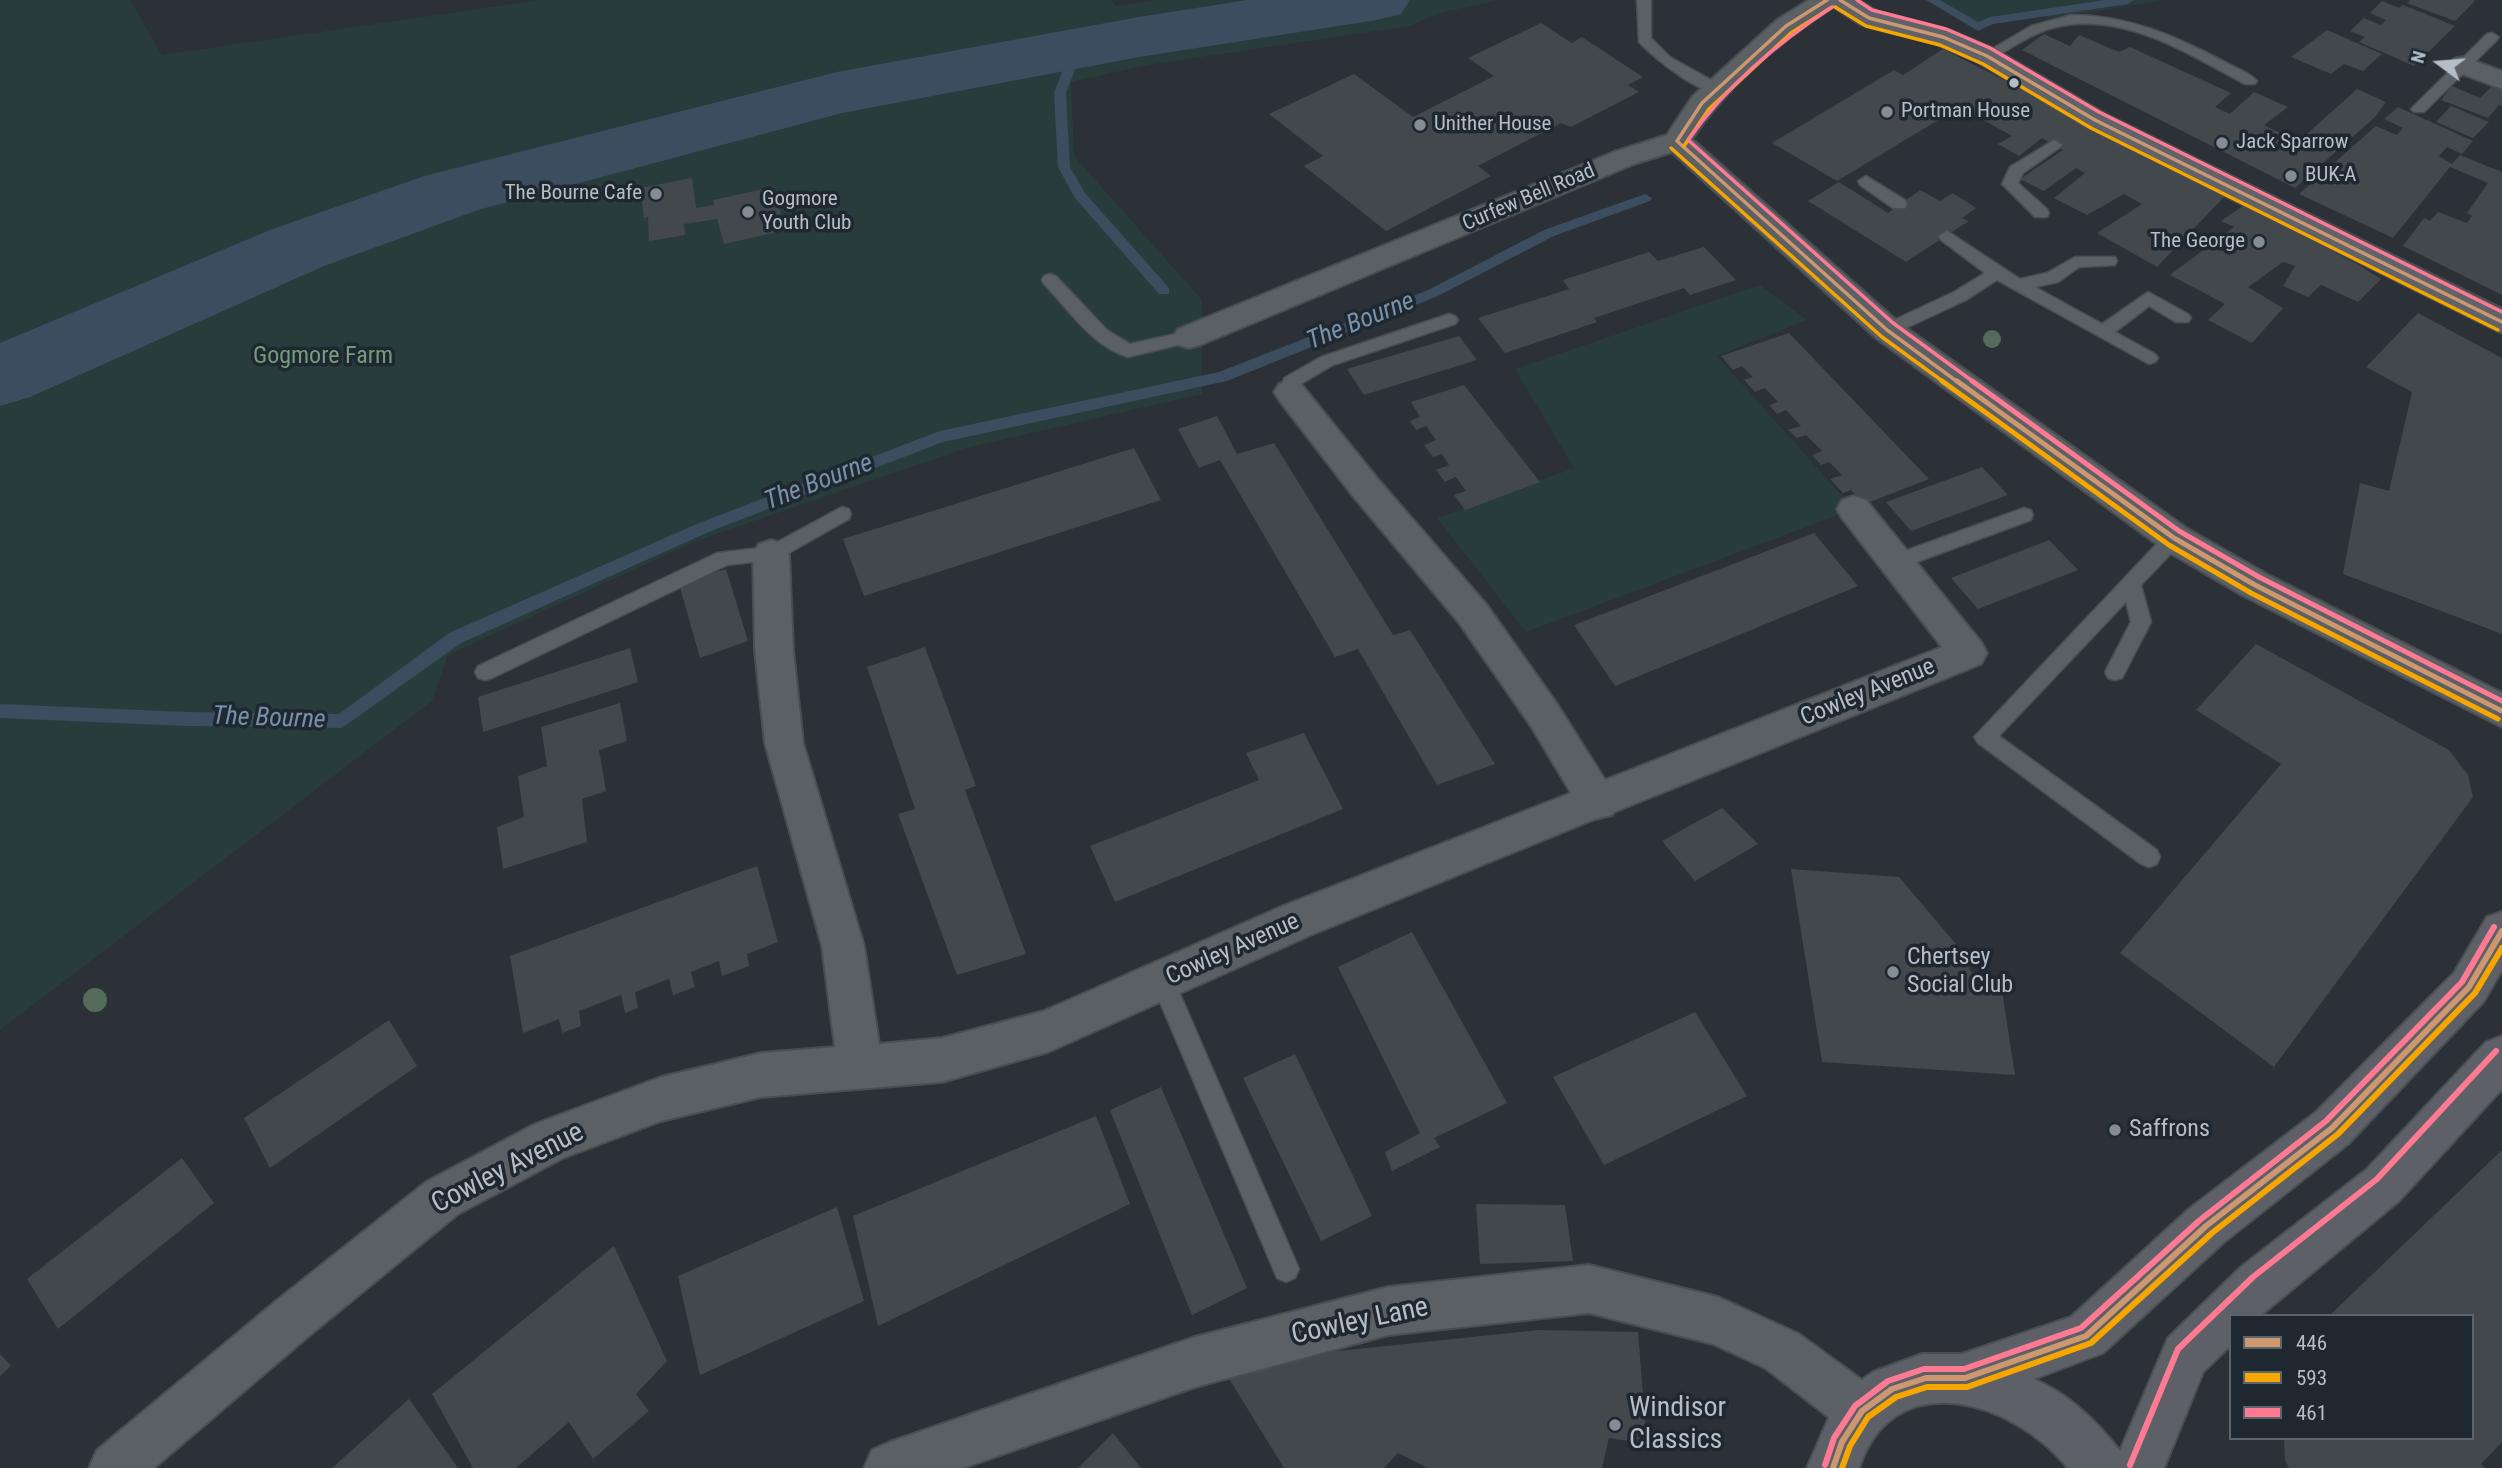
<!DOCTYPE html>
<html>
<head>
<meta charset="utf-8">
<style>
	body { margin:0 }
	#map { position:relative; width:2502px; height:1468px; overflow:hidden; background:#2b3136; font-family:"Roboto Condensed",sans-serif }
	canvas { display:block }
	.legend { position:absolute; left:2229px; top:1314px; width:245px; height:126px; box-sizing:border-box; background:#1f2831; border:2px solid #5b646d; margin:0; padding:9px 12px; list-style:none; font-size:21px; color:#b5bec7 }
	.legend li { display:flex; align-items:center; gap:14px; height:35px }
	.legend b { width:35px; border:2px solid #5b646d }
	.north { position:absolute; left:2404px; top:28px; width:70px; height:70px; -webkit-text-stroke:5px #1f2831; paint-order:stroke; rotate:286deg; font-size:19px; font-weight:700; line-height:28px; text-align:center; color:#b5bec7 }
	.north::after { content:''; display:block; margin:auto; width:24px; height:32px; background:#b5bec7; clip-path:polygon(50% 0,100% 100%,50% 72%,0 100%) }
</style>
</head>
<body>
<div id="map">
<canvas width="2502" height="1468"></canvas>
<ul class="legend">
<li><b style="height:9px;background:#cd976f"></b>446</li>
<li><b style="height:9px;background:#f7a600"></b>593</li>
<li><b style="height:9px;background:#fe7a93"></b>461</li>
</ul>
<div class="north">N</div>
</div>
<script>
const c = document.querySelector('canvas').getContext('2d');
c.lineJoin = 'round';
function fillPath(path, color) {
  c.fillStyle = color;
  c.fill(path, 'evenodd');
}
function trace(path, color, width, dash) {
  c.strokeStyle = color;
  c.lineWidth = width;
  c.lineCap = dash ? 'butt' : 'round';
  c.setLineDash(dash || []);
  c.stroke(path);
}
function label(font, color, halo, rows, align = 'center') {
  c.font = font + ' "Roboto Condensed",sans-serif';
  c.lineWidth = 7;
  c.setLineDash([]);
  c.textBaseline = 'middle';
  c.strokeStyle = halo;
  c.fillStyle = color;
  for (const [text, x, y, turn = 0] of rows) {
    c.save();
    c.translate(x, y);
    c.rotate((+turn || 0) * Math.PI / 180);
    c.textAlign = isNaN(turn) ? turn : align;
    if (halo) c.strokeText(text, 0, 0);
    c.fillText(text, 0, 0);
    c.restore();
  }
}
const green = new Path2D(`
	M 0,0 L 130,0 L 162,55 L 540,0 L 1111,0 L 1116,6 L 1154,0 L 1500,0 L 1439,13 L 1410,26 L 1147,65 L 1071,82 L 1074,156 L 1202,300 L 1202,394 L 966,448 L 696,541 L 448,655 L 432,701 L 0,1030 Z
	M 1940,0 L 2166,0 L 2043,19 L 2069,6 L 1973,22 Z
	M 1760,285 L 1807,320 L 1717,356 L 1854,509 L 1526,632 L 1437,518 L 1574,468 L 1515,369 Z`);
const stream = new Path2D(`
	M 1926,0 L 1940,0 L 1978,22 L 1990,17 L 2105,0 L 2134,0 L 2128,4 L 1993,24 L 1978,31 Z
	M 1077,45 L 1083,49 L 1066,93 L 1070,167 L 1085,193 L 1169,288 L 1169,294 L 1159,294 L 1075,198 L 1058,167 L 1054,93 L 1071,49 Z
	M 1645,194 L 1652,198 L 1650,201 L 1554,236 L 1438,296 L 1227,381 L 943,442 L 711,531 L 461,643 L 342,728 L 187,726 L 0,718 L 0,704 L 187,712 L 339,714 L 449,633 L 699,523 L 940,431 L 1219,372 L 1428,290 L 1544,230 Z`);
const river = new Path2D(`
	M 1247,0 L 1410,0 L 1401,14 L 1377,20 L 1139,57 L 842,113 L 478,210 L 324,266 L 30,397 L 0,406 L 0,343 L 270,230 L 424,176 L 837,72 L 1139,17 Z`);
const building = new Path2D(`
	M 2410,0 L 2473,0 L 2475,1 L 2455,21 L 2407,3 Z
	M 2382,1 L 2399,8 L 2403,5 L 2455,26 L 2414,66 L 2359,42 L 2365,37 L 2350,31 L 2364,18 L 2381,25 L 2386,20 L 2370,13 Z
	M 1541,23 L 1572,43 L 1582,37 L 1643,77 L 1628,85 L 1639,92 L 1571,127 L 1561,123 L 1478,166 L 1491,176 L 1386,231 L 1304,166 L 1323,156 L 1269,114 L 1354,74 L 1413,117 L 1494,76 L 1468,58 Z
	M 2327,30 L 2382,54 L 2363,71 L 2344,64 L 2331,74 L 2291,57 Z
	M 2044,34 L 2070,46 L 2079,35 L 2119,52 L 2130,47 L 2231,93 L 2215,107 L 2230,114 L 2254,92 L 2288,107 L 2264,125 L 2298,142 L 2357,89 L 2386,102 L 2375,117 L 2295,188 L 2022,50 Z
	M 1943,49 L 2057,107 L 2225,196 L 2157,267 L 2097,233 L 2142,204 L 2124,194 L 2087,215 L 2054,198 L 2085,173 L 2076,168 L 2044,191 L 2020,179 L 2063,150 L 2042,138 L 2019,156 L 1998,144 L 2012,136 L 1960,107 L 1837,181 L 1772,143 L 1894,70 L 1903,75 Z
	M 2494,84 L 2502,88 L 2502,106 L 2499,105 L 2488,118 L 2441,100 L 2452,86 L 2480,98 Z
	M 2451,106 L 2489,122 L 2473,138 L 2436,122 Z
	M 2398,107 L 2473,141 L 2462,154 L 2447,147 L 2439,156 L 2452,164 L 2460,155 L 2502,172 L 2502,295 L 2403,246 L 2424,218 L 2430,221 L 2438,212 L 2467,223 L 2472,216 L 2467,213 L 2488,183 L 2450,167 L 2393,238 L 2299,194 L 2376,126 L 2397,135 L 2403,128 L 2384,119 Z
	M 692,178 L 696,208 L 714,205 L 713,200 L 773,187 L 786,230 L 724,244 L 717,219 L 684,224 L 685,235 L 649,241 L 648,217 L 644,218 L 640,188 Z
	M 1839,182 L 1888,213 L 1920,190 L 1940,201 L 1953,193 L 1976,208 L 1962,218 L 1969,221 L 1906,262 L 1808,201 Z
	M 2244,205 L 2357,264 L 2381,279 L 2358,302 L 2321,285 L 2308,297 L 2283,286 L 2295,266 L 2283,262 L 2248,287 L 2283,308 L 2252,343 L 2208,320 L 2225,304 L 2170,275 L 2234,227 L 2221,221 Z
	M 1704,247 L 1736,280 L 1690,295 L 1684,288 L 1594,318 L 1597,322 L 1505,353 L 1478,318 L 1569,289 L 1563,280 L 1649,252 L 1658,261 Z
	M 2418,313 L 2502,358 L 2502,634 L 2343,574 L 2360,483 L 2389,491 L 2412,392 L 2366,367 Z
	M 1789,333 L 1929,479 L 1865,504 L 1851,490 L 1843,493 L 1830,479 L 1842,475 L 1829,462 L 1821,465 L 1812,455 L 1822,451 L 1806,435 L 1797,438 L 1788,430 L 1801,426 L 1786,410 L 1777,414 L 1769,405 L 1778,402 L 1765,388 L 1755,392 L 1744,380 L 1753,377 L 1742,366 L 1733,370 L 1721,356 Z
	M 1459,336 L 1477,360 L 1364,395 L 1347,369 Z
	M 1464,385 L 1540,482 L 1465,510 L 1454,495 L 1466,491 L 1456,477 L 1445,482 L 1436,470 L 1449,465 L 1442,454 L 1433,457 L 1424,445 L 1436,440 L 1426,426 L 1416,430 L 1410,421 L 1420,417 L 1411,402 Z
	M 1217,416 L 1237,454 L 1274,443 L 1393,635 L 1410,630 L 1495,764 L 1437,785 L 1358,649 L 1335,657 L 1220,460 L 1199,468 L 1178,429 Z
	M 1134,448 L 1161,500 L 864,596 L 843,539 Z
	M 1982,467 L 2008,495 L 1911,531 L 1886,502 Z
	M 1814,533 L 1858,586 L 1615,686 L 1574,625 Z
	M 2049,540 L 2078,570 L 1978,609 L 1951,578 Z
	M 726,569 L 748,641 L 700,658 L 679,584 Z
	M 2256,644 L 2449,750 L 2468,775 L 2473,797 L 2274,1067 L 2120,953 L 2281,764 L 2196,710 Z
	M 925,647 L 976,786 L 965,790 L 1026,954 L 957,975 L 898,814 L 915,809 L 867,667 Z
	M 630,648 L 638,682 L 483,732 L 478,697 Z
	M 620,703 L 627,741 L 599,750 L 606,791 L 582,799 L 587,842 L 503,869 L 497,827 L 524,817 L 518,776 L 547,766 L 541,727 Z
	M 1304,733 L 1343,809 L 1115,902 L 1090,846 L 1259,780 L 1246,753 Z
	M 1722,808 L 1758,844 L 1695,881 L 1662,841 Z
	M 757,866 L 778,942 L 747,954 L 749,966 L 722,976 L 719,961 L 691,972 L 695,987 L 673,995 L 669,979 L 635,992 L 638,1008 L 625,1013 L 621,995 L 579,1011 L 581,1026 L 562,1033 L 559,1019 L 523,1033 L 510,956 Z
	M 1791,869 L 1899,877 L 1961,950 L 1971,972 L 1988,972 L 2002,991 L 2015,1075 L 1822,1062 Z
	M 1412,932 L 1507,1103 L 1434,1138 L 1440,1147 L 1392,1171 L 1385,1152 L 1420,1133 L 1338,967 Z
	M 1695,1012 L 1747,1096 L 1604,1165 L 1553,1077 Z
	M 389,1020 L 417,1066 L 270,1168 L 244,1118 Z
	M 1295,1054 L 1372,1216 L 1321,1241 L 1243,1078 Z
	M 1161,1087 L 1247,1288 L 1192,1315 L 1110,1110 Z
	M 1096,1116 L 1130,1204 L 878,1326 L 853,1216 Z
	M 2502,1150 L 2502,1442 L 2481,1464 L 2485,1468 L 2289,1468 L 2285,1460 L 2284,1438 L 2472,1438 L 2472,1316 L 2329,1316 Z
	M 182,1158 L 214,1203 L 58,1329 L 27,1279 Z
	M 1476,1204 L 1565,1205 L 1573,1261 L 1480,1264 Z
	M 837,1207 L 864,1301 L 700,1375 L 678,1276 Z
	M 614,1246 L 667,1361 L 636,1394 L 649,1411 L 593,1459 L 569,1422 L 516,1468 L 473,1468 L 432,1394 Z
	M 1539,1330 L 1638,1332 L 1647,1444 L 1609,1438 L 1602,1468 L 1428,1468 L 1398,1453 L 1384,1468 L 1284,1468 L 1228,1377 L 1319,1353 Z
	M 0,1354 L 11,1366 L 0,1376 Z
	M 409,1399 L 458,1468 L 332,1468 Z
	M 1113,1433 L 1141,1468 L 1078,1468 Z`);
const lane = new Path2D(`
	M 1637,0 L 1651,0 L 1651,38 L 1670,57 L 1722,86 L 1724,89 L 1722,92 C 1701,97 1653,57 1639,42 Z
	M 2071,15 C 2128,15 2175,36 2225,62 C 2235,68 2249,72 2257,81 L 2255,84 L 2245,84 C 2186,53 2119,8 2049,29 C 2029,35 2010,49 1992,59 L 1987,60 L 1980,56 L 2031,26 Z
	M 2492,33 L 2499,37 L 2497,40 L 2424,112 L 2414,112 L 2411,109 L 2414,106 L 2487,34 Z
	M 2054,140 L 2062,145 L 2059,148 L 2023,173 L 2018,183 L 2047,209 L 2049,213 L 2047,217 L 2035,217 L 2002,184 L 2010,167 Z
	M 1866,176 L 1905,200 L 1907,204 L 1905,208 L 1893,208 L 1860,185 L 1858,181 Z
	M 1947,231 L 2020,279 L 2047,273 L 2075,257 L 2115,257 L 2117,261 L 2115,265 L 2079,267 L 2058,282 L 2035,287 L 2102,324 L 2148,292 L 2188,314 L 2191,318 L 2188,322 L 2176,322 L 2149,306 L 2115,332 L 2155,354 L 2158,358 L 2155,362 L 2149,364 L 1997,280 L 1966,300 L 1893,334 L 1881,334 L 1878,330 L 1881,326 L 1954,292 L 1985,273 L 1941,240 L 1939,236 Z
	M 1050,274 L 1056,276 L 1107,330 L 1130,344 L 1189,331 L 1198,337 L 1195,341 L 1128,357 C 1093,347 1068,309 1044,284 L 1042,280 L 1044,276 Z
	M 1449,314 L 1455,316 L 1458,320 L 1455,324 L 1333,365 L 1299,385 L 1296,396 L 1284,396 L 1281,392 L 1284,378 L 1321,357 Z
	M 842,507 L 849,509 L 851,514 L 849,519 L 778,559 L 727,565 L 492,678 L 485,680 L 478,678 L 475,672 L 478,666 L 717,553 L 768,547 Z
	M 2024,508 L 2031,510 L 2033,515 L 2031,520 L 1895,570 L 1888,567 L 1885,562 L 1888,557 Z
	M 2174,531 L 2181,533 L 2184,538 L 2181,543 L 2141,585 L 2151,622 L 2122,678 L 2115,680 L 2108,678 L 2105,672 L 2131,622 L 2126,602 L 1999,736 L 2157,850 L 2160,857 L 2157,864 L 2149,867 L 2141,864 L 1978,743 L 1974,737 L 2167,533 Z
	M 1163,970 L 1171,973 L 1299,1269 L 1295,1278 L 1286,1282 L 1277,1278 L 1151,981 L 1155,973 Z`);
const street = new Path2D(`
	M 1809,0 L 1840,0 L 1836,5 C 1781,40 1728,85 1692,139 L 1898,322 L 2186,528 L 2268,575 L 2502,693 L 2502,727 L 2242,595 L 2162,548 L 1876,338 L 1672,152 L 1634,164 L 1200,345 L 1189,348 L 1178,345 L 1173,337 L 1178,329 L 1614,152 L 1667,135 L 1692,97 L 1777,20 Z
	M 2463,57 L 2502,71 L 2502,89 L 2454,71 L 2450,65 L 2454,59 Z
	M 1290,380 L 1301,384 L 1377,478 L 1486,604 L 1557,704 L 1605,780 L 1942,647 L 1842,518 L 1837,509 L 1842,500 L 1854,496 L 1866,500 L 1981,642 L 1987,653 L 1981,664 L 1614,812 L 1612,815 L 1595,819 L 1313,934 L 1048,1052 L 942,1082 L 761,1097 L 661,1121 L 563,1158 L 458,1214 L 310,1335 L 154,1468 L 89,1468 L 97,1450 L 276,1301 L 426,1182 L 535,1124 L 661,1077 L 761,1053 L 835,1047 L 822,946 L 765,743 L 755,650 L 753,554 L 759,544 L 771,540 L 783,544 L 789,554 L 793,650 L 803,743 L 864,946 L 879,1044 L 942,1038 L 1044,1011 L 1283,906 L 1571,793 L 1531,726 L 1460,624 L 1353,496 L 1279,400 L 1274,392 L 1279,384 Z
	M 1589,1265 L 1718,1297 L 1799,1334 L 1880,1393 L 1887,1411 L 1880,1429 L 1862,1436 L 1844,1429 L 1765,1368 L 1713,1344 L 1589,1313 L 1388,1335 L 1195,1387 L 963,1468 L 864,1468 L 872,1450 L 890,1442 L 1195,1337 L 1388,1287 Z`);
const secondary = new Path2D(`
	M 1827,0 L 1858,0 L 1878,12 L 1952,31 L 1996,50 L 2105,114 L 2502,309 L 2502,333 L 2085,126 L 1978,62 L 1934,43 L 1860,24 L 1831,5 Z`);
const primary = new Path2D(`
	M 2502,912 L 2502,970 L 2484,1001 L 2348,1144 L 2223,1243 L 2103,1353 L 2034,1379 C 2068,1394 2097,1421 2120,1451 L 2168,1338 L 2241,1267 L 2367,1169 L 2486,1042 L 2502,1036 L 2502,1089 L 2399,1201 L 2260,1316 L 2231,1316 L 2231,1345 L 2203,1372 L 2164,1468 L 2068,1468 C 2014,1401 1894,1363 1859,1468 L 1807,1468 L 1834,1406 L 1844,1393 L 1873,1372 L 1922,1354 L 1962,1354 L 2071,1317 L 2189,1209 L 2316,1112 L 2454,973 L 2487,917 Z`);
const bus1Far2 = new Path2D(`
	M 1840,0 L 1869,18 L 1943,37 L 1987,56 L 2095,120 L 2502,322
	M 1677,141 L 1887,330 L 1959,383
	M 1677,141 L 1702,103 L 1786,26 L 1827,0`);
const bus1Far1 = new Path2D(`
	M 1957,381 L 2174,538 L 2255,585 L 2502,711`);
const bus1 = new Path2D(`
	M 1833,1468 L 1842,1442 L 1862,1411 L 1892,1389 L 1926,1378 L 1965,1378 L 2086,1336 L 2206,1226 L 2332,1128 L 2469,987 L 2502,931`);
const bus2Far2 = new Path2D(`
	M 1835,7 L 1866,26 L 1940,45 L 1983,64 L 2091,128 L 2498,330
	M 1684,146 L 1709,109 L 1791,33 L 1832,7
	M 1671,148 L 1882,337 L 1945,383`);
const bus2Far1 = new Path2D(`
	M 1942,381 L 2169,545 L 2251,593 L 2498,719`);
const bus2 = new Path2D(`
	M 1842,1468 L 1850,1446 L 1868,1417 L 1896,1397 L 1927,1387 L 1967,1387 L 2091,1343 L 2212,1233 L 2338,1134 L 2475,993 L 2502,948`);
const bus3Far2 = new Path2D(`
	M 1857,0 L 1872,10 L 1946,29 L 1990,48 L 2099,112 L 2502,312
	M 1832,7 C 1776,44 1727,85 1688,140 L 1893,323 L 1975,383`);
const bus3Far1 = new Path2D(`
	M 1972,381 L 2179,531 L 2259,577 L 2502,701`);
const bus3 = new Path2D(`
	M 1825,1465 L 1834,1438 L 1855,1406 L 1888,1381 L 1924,1369 L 1964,1369 L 2081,1328 L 2200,1220 L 2326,1121 L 2462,982 L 2494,927
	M 2130,1465 L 2178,1349 L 2253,1277 L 2377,1179 L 2496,1051`);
const trees = [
	[1992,339,9],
	[95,1000,12]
];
const markers = [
	[2014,83,6,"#b5bec7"],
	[1887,112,7,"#858d94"],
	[1420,125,7,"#858d94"],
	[2222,143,7,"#858d94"],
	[2291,176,7,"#858d94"],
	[656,194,7,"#858d94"],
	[748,212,7,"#858d94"],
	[2259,242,7,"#858d94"],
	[1893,972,7,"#858d94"],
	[2115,1130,7,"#858d94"],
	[1615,1425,7,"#858d94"]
];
const farPoinames = [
	["Portman House",1901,112],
	["Unither House",1434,125],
	["Jack Sparrow",2236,143],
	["BUK-A",2305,176],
	["The Bourne Cafe",642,194,"right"],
	["Gogmore",762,200],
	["Youth Club",762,224],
	["The George",2245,242,"right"]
];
const farStreetnames = [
	["Curfew Bell Road",1529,198,-23]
];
const parkNames = [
	["Gogmore Farm",323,357]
];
const streetNames = [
	["Cowley Avenue",1868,693,-22],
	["Cowley Avenue",1233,950,-24]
];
const poiNames = [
	["Chertsey",1907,958],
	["Social Club",1907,986],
	["Saffrons",2129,1130]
];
const waterNames = [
	["The Bourne",1361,322,-22],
	["The Bourne",819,483,-21],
	["The Bourne",269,719,2]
];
const nearStreetnames = [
	["Cowley Avenue",508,1169,-27],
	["Cowley Lane",1360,1322,-12]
];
const nearPoinames = [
	["Windisor",1629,1409],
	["Classics",1629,1441]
];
fillPath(green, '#293c3c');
fillPath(stream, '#3b4d5f');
fillPath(river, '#3b4d5f');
fillPath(building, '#43484d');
trace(lane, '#494d51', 3);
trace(street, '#494d51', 4);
trace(secondary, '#494d51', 4);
trace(primary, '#494e53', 4);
fillPath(lane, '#5b6065');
fillPath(street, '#5b6065');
fillPath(secondary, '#5f6369');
fillPath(primary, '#5d6167');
trace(bus1Far2, '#cd976f', 3.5);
trace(bus1Far1, '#cd976f', 5);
trace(bus1, '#cd976f', 6);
trace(bus2Far2, '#f7a600', 3.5);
trace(bus2Far1, '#f7a600', 5);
trace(bus2, '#f7a600', 6);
trace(bus3Far2, '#fe7a93', 3.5);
trace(bus3Far1, '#fe7a93', 5);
trace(bus3, '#fe7a93', 6);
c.fillStyle = '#546b5c';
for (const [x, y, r] of trees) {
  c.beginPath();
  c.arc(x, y, r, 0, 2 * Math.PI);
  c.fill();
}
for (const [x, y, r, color] of markers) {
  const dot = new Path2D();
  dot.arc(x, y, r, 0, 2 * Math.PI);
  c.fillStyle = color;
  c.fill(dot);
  trace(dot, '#1f2831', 2.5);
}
label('21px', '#b5bec7', '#1f2831', farPoinames, 'left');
label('21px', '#b5bec7', '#1f2831', farStreetnames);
label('24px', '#769b7b', '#1f2831', parkNames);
label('24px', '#b5bec7', '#1f2831', streetNames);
label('24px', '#b5bec7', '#1f2831', poiNames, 'left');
label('italic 26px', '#7991a8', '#1f2831', waterNames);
label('28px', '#b5bec7', '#1f2831', nearStreetnames);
label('28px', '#b5bec7', '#1f2831', nearPoinames, 'left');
</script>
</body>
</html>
